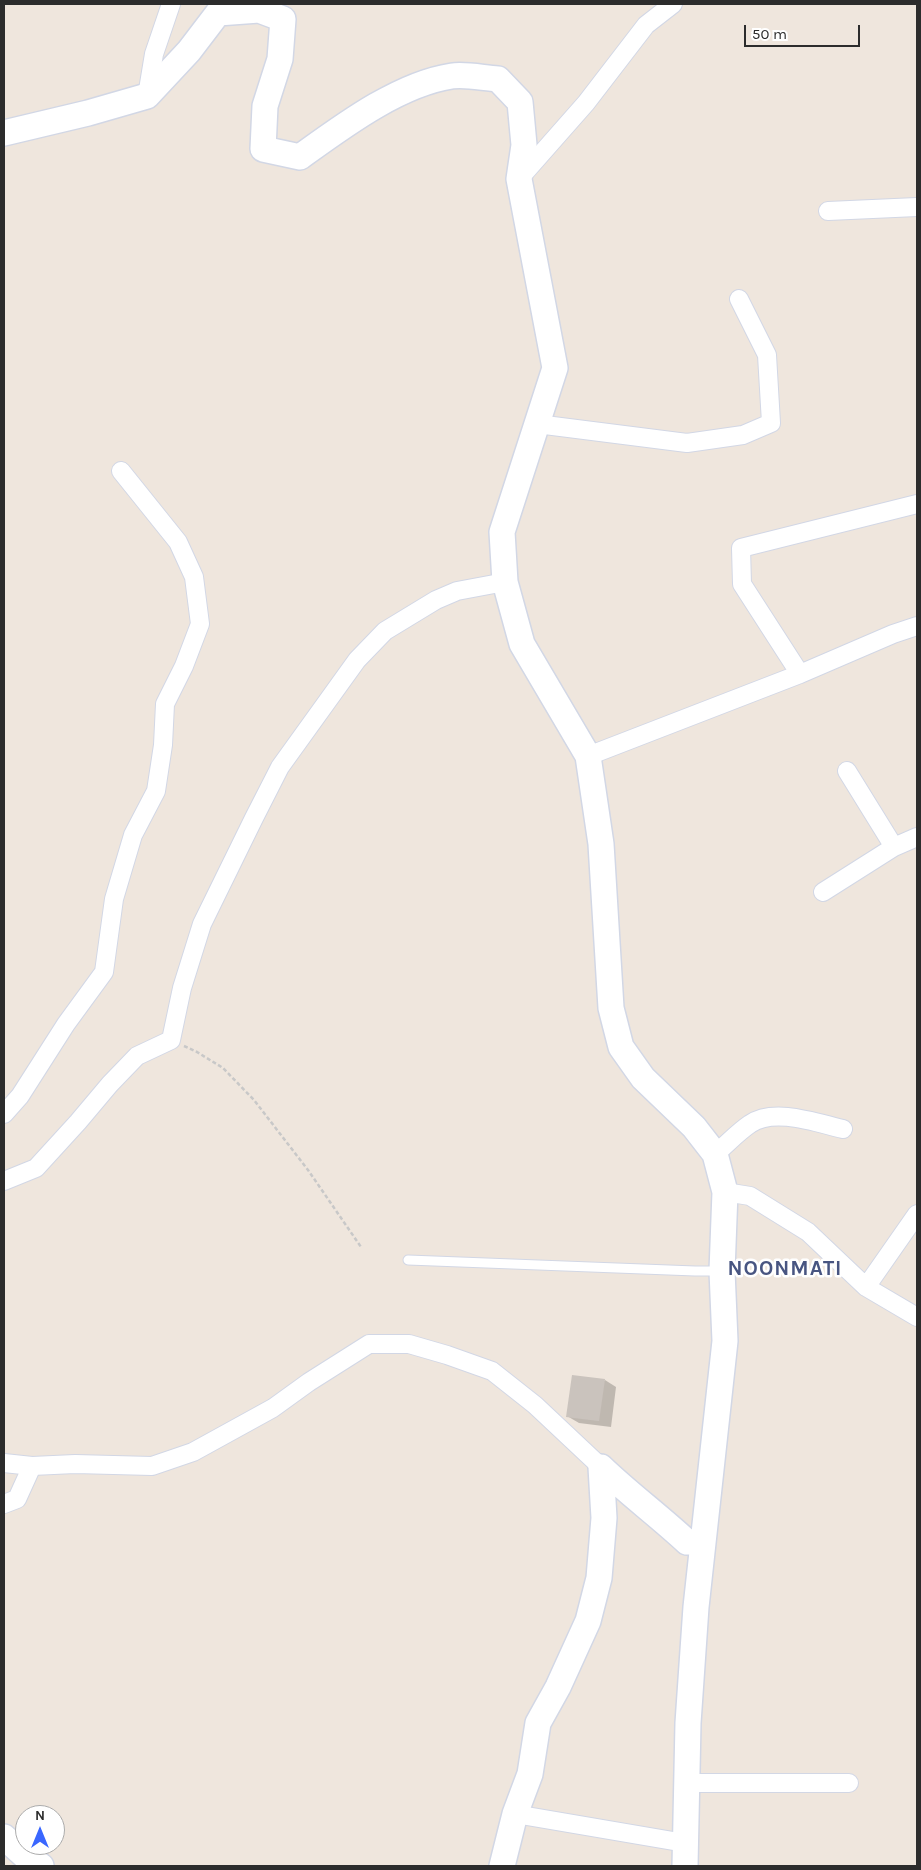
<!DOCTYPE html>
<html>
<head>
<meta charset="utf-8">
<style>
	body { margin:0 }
	#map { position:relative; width:921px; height:1870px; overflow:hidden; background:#efe6dd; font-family:Karla,sans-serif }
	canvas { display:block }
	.frame { position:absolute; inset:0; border:5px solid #2c2c2c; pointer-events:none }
	.north { position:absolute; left:15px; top:1805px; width:50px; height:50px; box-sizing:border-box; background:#fff; border:1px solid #ababab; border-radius:50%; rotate:0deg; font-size:14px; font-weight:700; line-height:20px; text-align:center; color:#2c2c2c }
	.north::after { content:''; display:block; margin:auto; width:18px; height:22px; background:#3a67ff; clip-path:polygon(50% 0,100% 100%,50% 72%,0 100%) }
	.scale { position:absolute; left:744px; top:25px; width:116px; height:22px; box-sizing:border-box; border:2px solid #2c2c2c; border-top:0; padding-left:6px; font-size:15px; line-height:18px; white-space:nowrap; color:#2c2c2c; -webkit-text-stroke:4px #fff; paint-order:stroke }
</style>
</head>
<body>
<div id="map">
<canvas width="921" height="1870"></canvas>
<div class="frame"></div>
<div class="north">N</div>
<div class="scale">50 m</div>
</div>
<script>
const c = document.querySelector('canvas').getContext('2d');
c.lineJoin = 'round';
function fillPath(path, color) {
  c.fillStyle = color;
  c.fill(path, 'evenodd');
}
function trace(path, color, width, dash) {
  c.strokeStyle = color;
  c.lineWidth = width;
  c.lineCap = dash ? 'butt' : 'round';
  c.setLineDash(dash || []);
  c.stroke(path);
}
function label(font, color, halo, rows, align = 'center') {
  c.font = font + ' Karla,sans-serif';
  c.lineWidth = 5;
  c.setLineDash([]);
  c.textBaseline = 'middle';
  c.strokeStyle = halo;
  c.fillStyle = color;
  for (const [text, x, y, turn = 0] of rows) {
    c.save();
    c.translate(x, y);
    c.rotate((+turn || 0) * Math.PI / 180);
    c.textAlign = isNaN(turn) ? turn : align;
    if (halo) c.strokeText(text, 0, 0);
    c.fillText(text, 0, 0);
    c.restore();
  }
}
const shadow = new Path2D(`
	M 605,1380 L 616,1387 L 611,1427 L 579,1423 L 567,1416 Z`);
const building = new Path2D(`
	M 572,1375 L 605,1379 L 599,1421 L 566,1417 Z`);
const path = new Path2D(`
	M 184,1046 L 197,1052 L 223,1068 L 254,1100 L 308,1170 L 361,1247`);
const lane = new Path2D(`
	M 408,1260 L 695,1271 L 722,1271`);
const street = new Path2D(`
	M 147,96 L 154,54 L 171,4
	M 519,179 L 586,103 L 646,25 L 673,4
	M 828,211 L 917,207
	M 537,424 L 687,443 L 743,435 L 771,423 L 767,355 L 739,299
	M 800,674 L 742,584 L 741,548 L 917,504
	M 588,756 L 800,674 L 893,634 L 917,626
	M 847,771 L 894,847
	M 823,892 L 894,847 L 917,837
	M 4,1114 L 20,1096 L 66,1024 L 104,972 L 114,899 L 133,835 L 156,791 L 163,745 L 165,704 L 184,666 L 200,624 L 194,577 L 178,542 L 121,471
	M 715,1154 C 727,1144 738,1132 750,1124 C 774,1107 817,1123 843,1129
	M 4,1181 L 36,1168 L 78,1122 L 110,1084 L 137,1056 L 171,1040 L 182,988 L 202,924 L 254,818 L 280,767 L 357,660 L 385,631 L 436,600 L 457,591 L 505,582
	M 725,1192 L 750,1196 L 808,1232 L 866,1287 L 917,1317
	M 866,1287 L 917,1214
	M 4,1463 L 32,1466 L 75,1464 L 152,1466 L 193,1452 L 273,1408 L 309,1382 L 369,1344 L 409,1344 L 447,1355 L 492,1371 L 535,1405 L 601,1467
	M 4,1504 L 17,1499 L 32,1466
	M 686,1783 L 849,1783
	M 515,1814 L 685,1843`);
const secondary = new Path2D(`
	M 4,133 L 88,113 L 147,96 L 189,51 L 218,13 L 259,10 L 283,19 L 280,59 L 265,106 L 263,149 L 300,157 C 343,126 399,84 452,76 C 466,74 483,78 498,79 L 520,102 L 524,145 L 519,179 L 555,368 L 502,532 L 505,582 L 522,644 L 588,756 L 601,844 L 611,1008 L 621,1047 L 643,1078 L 694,1127 L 715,1154 L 725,1192 L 722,1271 L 725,1341 L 696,1607 L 688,1723 L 685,1866
	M 601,1467 C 628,1493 659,1516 687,1542
	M 4,1837 L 26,1857 L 41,1866
	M 502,1866 L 515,1814 L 530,1774 L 538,1723 L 558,1687 L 588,1621 L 599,1578 L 604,1518 L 601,1467`);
const districtNames = [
	["NOONMATI",785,1269]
];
fillPath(shadow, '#0003');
fillPath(building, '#cac3bd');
trace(lane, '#d2d7e5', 11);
trace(street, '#d2d7e5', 20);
trace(secondary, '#d2d7e5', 28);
trace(path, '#c8c8c8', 2.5, [4, 2.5]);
trace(lane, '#fff', 9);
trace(street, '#fff', 18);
trace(secondary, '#fff', 25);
c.letterSpacing = '1px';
label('bold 21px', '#485581', '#fff', districtNames);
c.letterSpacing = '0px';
</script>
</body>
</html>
